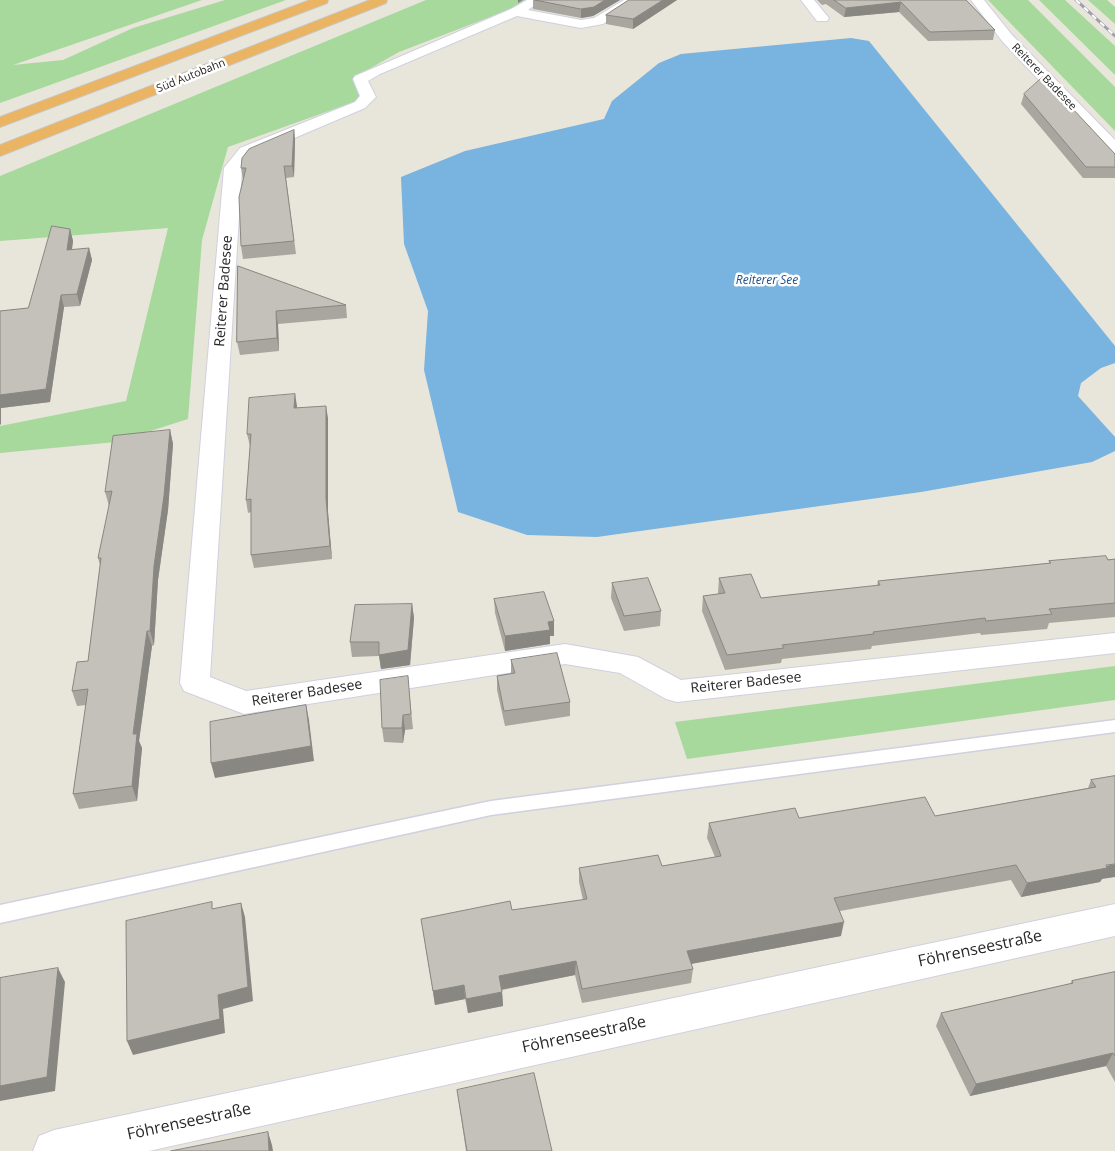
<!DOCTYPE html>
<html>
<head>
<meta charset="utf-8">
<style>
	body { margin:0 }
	canvas { display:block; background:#e8e5da }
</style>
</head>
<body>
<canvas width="1115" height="1151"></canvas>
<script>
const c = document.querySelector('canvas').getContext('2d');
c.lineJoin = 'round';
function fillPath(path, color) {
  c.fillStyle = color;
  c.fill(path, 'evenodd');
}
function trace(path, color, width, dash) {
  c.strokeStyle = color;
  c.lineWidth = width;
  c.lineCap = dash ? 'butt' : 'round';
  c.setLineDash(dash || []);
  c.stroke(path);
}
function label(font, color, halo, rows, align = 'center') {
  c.font = font + ' "Open Sans",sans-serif';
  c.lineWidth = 5;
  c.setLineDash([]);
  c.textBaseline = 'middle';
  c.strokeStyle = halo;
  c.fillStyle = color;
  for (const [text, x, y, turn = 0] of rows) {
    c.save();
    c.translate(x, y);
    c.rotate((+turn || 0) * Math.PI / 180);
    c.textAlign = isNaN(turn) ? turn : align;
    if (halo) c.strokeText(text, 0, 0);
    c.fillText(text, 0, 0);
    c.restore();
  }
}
const green = new Path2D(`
	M 0,0 L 202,0 L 13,65 L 63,60 L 133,28 L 225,0 L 286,0 L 0,103 Z
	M 426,0 L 527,0 L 511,9 L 399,52 L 355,77 L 362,95 L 354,102 L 228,147 L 202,240 L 188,419 L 116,442 L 0,453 L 0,426 L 126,401 L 168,228 L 0,241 L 0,176 Z
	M 988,0 L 1028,0 L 1115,87 L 1115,131 Z
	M 1039,0 L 1065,0 L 1115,46 L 1115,75 Z
	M 1088,0 L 1107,0 L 1115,7 L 1115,24 Z
	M 1115,666 L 1115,700 L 687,759 L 675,722 Z`);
const water = new Path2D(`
	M 851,38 L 869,41 L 1115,346 L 1115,363 L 1101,368 L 1081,383 L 1078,396 L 1115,437 L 1115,451 L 1092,462 L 921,492 L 597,537 L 527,535 L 458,512 L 424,370 L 428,311 L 404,244 L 401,177 L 465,151 L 604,119 L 612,101 L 659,63 L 681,54 Z`);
const lane = new Path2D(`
	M 1115,720 L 1115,732 L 491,815 L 0,923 L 0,905 L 491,801 Z`);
const street = new Path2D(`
	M 527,0 L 542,0 L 528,10 L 581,20 L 594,18 L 624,0 L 639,0 L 603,24 L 581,28 L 517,16 L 380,74 L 368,81 L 376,97 L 365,108 L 252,156 L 242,169 L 210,677 L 246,691 L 565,644 L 638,657 L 681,680 L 1115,633 L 1115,653 L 677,702 L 666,699 L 620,673 L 565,664 L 244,714 L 184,691 L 180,683 L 224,168 L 240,148 L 355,102 L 360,96 L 353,79 L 355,76 L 511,9 Z
	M 801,0 L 814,0 L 829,18 L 827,21 L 817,21 Z
	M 971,0 L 984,0 L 1012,35 L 1115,140 L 1115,155 L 1109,154 L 1002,41 Z
	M 1115,904 L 1115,936 L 149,1151 L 33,1151 L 39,1136 L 54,1130 Z`);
const highway = new Path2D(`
	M 310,0 L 328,0 L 327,3 L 0,127 L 0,117 Z
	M 370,0 L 387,0 L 386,3 L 0,156 L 0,145 Z`);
const rail = new Path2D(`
	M 1076,0 L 1115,36`);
const wall = new Path2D(`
	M 533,0 L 620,0 L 593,16 L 581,18 L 533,9 Z
	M 629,0 L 677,0 L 633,29 L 606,24 L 606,15 Z
	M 817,0 L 966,0 L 995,30 L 993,40 L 928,41 L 899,12 L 844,17 L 826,4 L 822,5 Z
	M 1024,94 L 1115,154 L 1115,178 L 1083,178 L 1021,104 Z
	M 294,130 L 295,141 L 294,177 L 286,178 L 296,254 L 243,259 L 241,246 L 243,180 L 241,168 Z
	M 70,229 L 73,241 L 72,250 L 89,248 L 92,260 L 80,306 L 64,307 L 50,402 L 1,408 L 1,424 L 0,311 L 28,308 Z
	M 238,266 L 346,305 L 347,318 L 278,324 L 279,351 L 240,355 L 237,342 Z
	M 295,394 L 296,408 L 328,418 L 328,512 L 332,559 L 254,568 L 251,555 L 251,512 L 248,513 L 246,500 L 250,446 L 247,434 Z
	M 170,430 L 173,444 L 168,510 L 158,580 L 154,645 L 152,646 L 139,741 L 142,748 L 137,801 L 79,809 L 73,794 L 86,705 L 77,706 L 72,691 L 88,661 L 100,565 L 98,558 L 109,506 L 105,492 Z
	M 1115,559 L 1115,617 L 1049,623 L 1047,629 L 981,635 L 980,633 L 872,646 L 871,649 L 782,659 L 781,663 L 725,670 L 702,611 L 703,596 L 718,594 L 718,593 L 719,578 L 761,598 L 877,586 L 878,581 L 1049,563 L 1049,561 Z
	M 612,583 L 661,611 L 660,626 L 624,631 L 611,598 Z
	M 494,599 L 554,621 L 554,636 L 550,636 L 550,644 L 505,651 L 495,613 Z
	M 412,604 L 414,618 L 410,665 L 381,669 L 379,656 L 352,657 L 350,642 Z
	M 511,660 L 570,702 L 570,716 L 505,726 L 497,690 L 497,676 L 511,674 Z
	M 409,690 L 413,729 L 405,730 L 403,743 L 384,742 L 382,728 Z
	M 1115,776 L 1102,879 L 1100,882 L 1021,897 L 1011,880 L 840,911 L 841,936 L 691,964 L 693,969 L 691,983 L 582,1003 L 575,975 L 502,990 L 503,1006 L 468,1013 L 465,999 L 435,1005 L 421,919 L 512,910 L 583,900 L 579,882 L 579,868 L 662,866 L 715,857 L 707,838 L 709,823 L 799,818 L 935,816 L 1088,788 L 1091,780 Z
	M 1115,972 L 1115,1082 L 1106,1066 L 970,1096 L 936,1026 L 941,1013 L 1070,984 L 1072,981 Z
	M 457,1090 L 552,1151 L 466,1151 Z`);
const shadedWall = new Path2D(`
	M 518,0 L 523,0 L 518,3 Z
	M 605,0 L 620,0 L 593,16 L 581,18 L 581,9 Z
	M 663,0 L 677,0 L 633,29 L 633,19 Z
	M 901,2 L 899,12 L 844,17 L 846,8 Z
	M 294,130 L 295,141 L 294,177 L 292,166 Z
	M 70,229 L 73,241 L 70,262 L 67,250 Z
	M 89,248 L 92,260 L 80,306 L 77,294 Z
	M 61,295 L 64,307 L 50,402 L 1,408 L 1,424 L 0,425 L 0,395 Z
	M 276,311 L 278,324 L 279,351 L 277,338 Z
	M 295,394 L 297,406 L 296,421 L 294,408 Z
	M 326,406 L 328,418 L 328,512 L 332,559 L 330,546 L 326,499 Z
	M 170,430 L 173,444 L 168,510 L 158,580 L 154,645 L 150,631 L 154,566 Z
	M 412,604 L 414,618 L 410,665 L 381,669 L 379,655 Z
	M 554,621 L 554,636 L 550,636 L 550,644 L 505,651 L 505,636 L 548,622 Z
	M 147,631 L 152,646 L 139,741 L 142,748 L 137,801 L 132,786 L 133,734 Z
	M 306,705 L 309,720 L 314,761 L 215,778 L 211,763 Z
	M 403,715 L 405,730 L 403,743 L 402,728 Z
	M 1115,864 L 1115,877 L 1102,879 L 1100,882 L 1021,897 L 1027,883 Z
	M 241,903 L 245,917 L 253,1001 L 223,1009 L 225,1033 L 133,1055 L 127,1041 L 218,995 Z
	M 844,922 L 841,936 L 685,965 L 687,951 Z
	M 576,961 L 575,975 L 499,990 L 499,976 Z
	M 58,968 L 65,982 L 55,1091 L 0,1101 L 0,1086 Z
	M 464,985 L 465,999 L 435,1005 L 433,991 Z
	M 502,992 L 503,1006 L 468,1013 L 466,999 Z
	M 1113,1053 L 1106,1066 L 970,1096 L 976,1084 Z
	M 268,1132 L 272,1145 L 273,1151 L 269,1151 Z`);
const building = new Path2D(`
	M 535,0 L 605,0 L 594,7 L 581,9 Z
	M 629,0 L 663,0 L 633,19 L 606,15 Z
	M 834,0 L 966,0 L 995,30 L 930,32 L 901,2 L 846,8 Z
	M 1043,77 L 1115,154 L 1115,167 L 1086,167 L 1024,94 Z
	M 294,130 L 292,166 L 284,166 L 294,241 L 241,246 L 239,197 L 246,168 L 241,168 L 242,158 L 249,149 Z
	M 52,226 L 70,229 L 67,250 L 89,248 L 77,294 L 61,295 L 46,389 L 0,395 L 0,311 L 28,308 Z
	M 238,266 L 346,305 L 276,311 L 277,338 L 237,342 Z
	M 295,394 L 294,408 L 326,406 L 326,499 L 330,546 L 251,555 L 251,499 L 246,500 L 251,434 L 247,434 L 249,398 Z
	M 170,430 L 164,496 L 154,566 L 150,631 L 147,631 L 133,734 L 137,734 L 132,786 L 73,794 L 88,689 L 72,691 L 77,662 L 88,661 L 101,558 L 98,558 L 112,491 L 105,492 L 113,436 Z
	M 1106,556 L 1108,560 L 1115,559 L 1115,603 L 1049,609 L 1052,614 L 986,621 L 985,618 L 873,632 L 874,634 L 782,645 L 784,648 L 727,655 L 703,596 L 725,593 L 719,578 L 751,574 L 761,598 L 880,585 L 878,581 L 1051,563 L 1049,561 Z
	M 648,578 L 661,611 L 624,616 L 612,583 Z
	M 544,592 L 554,621 L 548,622 L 550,630 L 505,636 L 494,599 Z
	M 412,604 L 408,650 L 379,655 L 379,642 L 350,642 L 355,605 Z
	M 557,653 L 570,702 L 504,711 L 497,676 L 515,673 L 511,660 Z
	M 408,676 L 411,714 L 403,715 L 402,728 L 382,728 L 380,680 Z
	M 306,705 L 311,746 L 211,763 L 210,722 Z
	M 1115,776 L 1115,864 L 1106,865 L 1107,868 L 1027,883 L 1016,865 L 834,898 L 844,922 L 687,951 L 693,969 L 582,989 L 576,961 L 499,976 L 502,992 L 466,999 L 464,985 L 433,991 L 421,919 L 510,901 L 512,910 L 587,899 L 579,868 L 658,855 L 662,866 L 721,856 L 709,823 L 795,808 L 799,818 L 925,797 L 935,816 L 1096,787 L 1091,780 Z
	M 212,902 L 212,909 L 241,903 L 248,987 L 218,995 L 220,1019 L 127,1041 L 126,921 Z
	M 58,968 L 47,1077 L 0,1086 L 0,978 Z
	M 1115,972 L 1115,1056 L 1113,1053 L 976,1084 L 941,1013 L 1073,983 L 1072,981 Z
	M 534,1073 L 552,1151 L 467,1151 L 457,1090 Z
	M 268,1132 L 269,1151 L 171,1151 Z`);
const farStreetnames = [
	["Süd Autobahn",191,76,-22],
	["Reiterer Badesee",1044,77,46]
];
const farWaternames = [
	["Reiterer See",767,281]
];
const streetNames = [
	["Reiterer Badesee",224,291,-86],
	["Reiterer Badesee",746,683,-6],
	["Reiterer Badesee",307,693,-9]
];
const nearStreetnames = [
	["Föhrenseestraße",980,949,-12],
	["Föhrenseestraße",584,1035,-12],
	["Föhrenseestraße",189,1122,-12]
];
fillPath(green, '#a7d99d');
fillPath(water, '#79b3df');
trace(lane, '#d0d0df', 3);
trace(street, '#d0d0df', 2);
trace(highway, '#c7c7c7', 2);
fillPath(lane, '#fff');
fillPath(street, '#fff');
fillPath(highway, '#eab463');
trace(rail, '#9f9eb0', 3);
trace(rail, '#fff', 2, [5.5]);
fillPath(wall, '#a9a6a0');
fillPath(shadedWall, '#898782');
fillPath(building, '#c4c1ba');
trace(building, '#898782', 1);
label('11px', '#272727', '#fff', farStreetnames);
label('italic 12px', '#1c5087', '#fff', farWaternames);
label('14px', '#272727', '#fff', streetNames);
label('16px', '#272727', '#fff', nearStreetnames);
</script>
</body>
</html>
